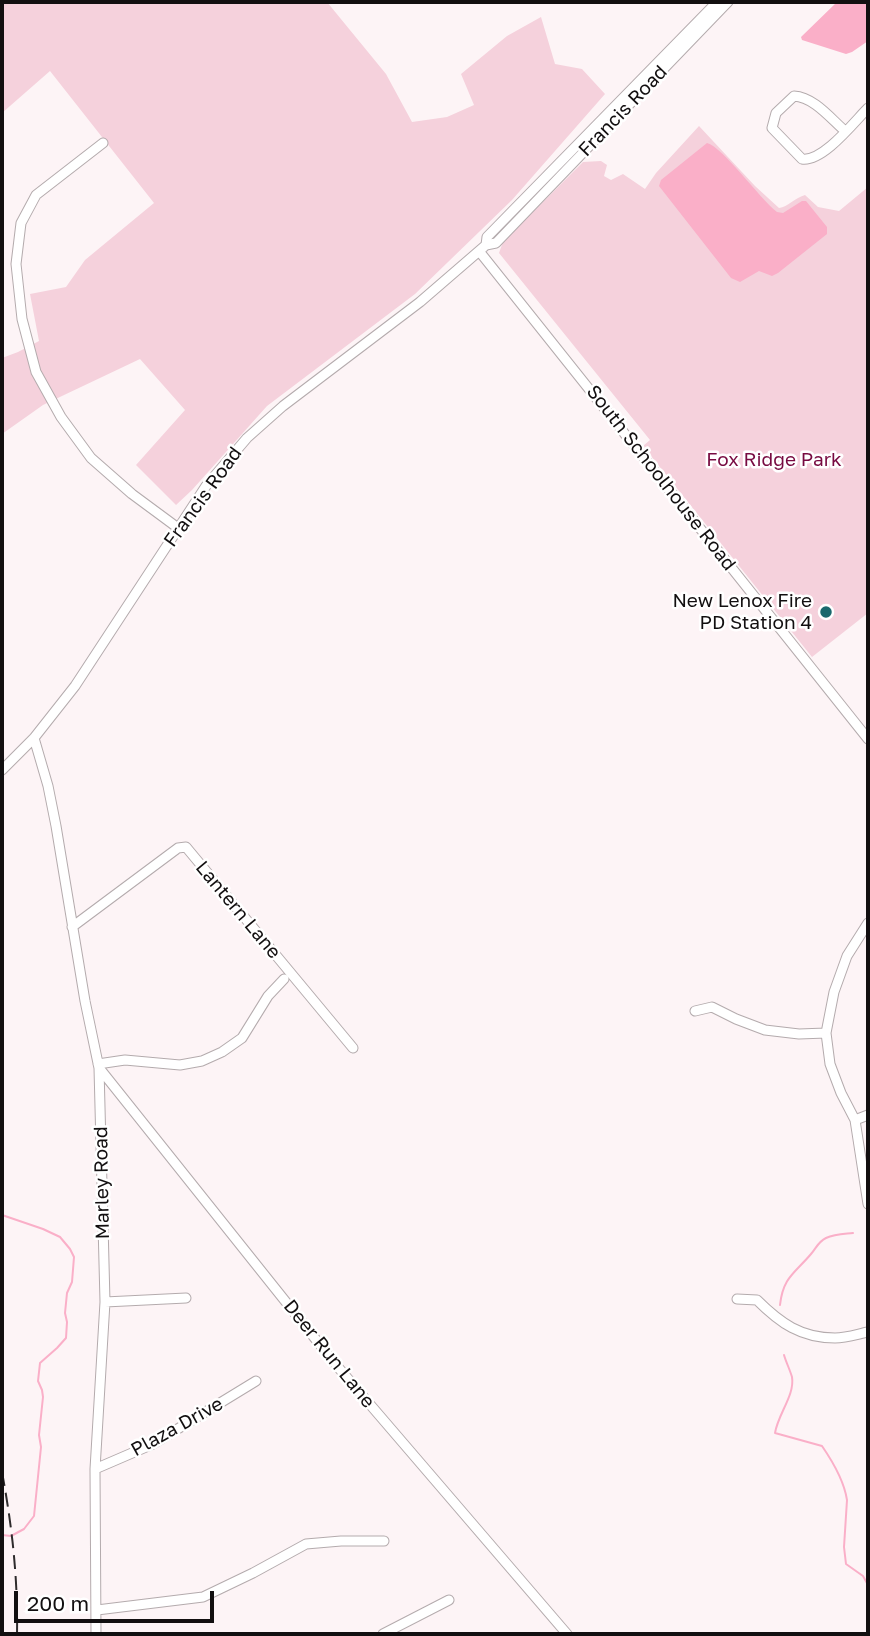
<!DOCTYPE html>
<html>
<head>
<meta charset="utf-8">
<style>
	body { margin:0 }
	#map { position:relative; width:870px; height:1636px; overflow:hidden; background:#fdf4f6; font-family:"Golos Text",sans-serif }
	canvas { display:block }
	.frame { position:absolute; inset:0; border:4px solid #120f10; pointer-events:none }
	.scale { position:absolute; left:14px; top:1591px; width:200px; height:32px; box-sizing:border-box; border:4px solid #120f10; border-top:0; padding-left:9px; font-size:21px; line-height:24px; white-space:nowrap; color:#120f10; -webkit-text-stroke:5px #fff; paint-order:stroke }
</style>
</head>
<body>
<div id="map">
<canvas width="870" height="1636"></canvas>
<div class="frame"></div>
<div class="scale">200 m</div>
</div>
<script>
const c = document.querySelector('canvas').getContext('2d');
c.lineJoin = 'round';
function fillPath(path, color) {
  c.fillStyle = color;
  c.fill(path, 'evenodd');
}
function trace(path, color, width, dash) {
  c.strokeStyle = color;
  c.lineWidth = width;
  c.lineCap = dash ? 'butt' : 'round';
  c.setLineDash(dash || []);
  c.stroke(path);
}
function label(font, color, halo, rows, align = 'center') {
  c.font = font + ' "Golos Text",sans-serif';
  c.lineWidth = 5;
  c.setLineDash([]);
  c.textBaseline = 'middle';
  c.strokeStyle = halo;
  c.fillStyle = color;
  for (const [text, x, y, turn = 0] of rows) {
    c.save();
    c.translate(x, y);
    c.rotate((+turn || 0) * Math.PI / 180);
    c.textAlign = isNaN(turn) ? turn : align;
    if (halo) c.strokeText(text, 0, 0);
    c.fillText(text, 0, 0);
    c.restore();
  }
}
const green = new Path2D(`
	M 2,2 L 327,2 L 386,74 L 412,122 L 447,117 L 474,105 L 461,74 L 507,36 L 541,17 L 555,64 L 582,69 L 605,94 L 512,200 L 415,294 L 267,406 L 192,490 L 176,505 L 136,465 L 185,410 L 140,359 L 43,405 L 2,434 L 2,358 L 18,352 L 39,341 L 30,294 L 66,287 L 85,260 L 154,203 L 50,71 L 2,113 Z
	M 699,126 L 755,186 L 779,208 C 788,207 794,198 805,195 L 818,207 L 839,211 L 868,187 L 868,613 L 812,657 L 643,446 L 650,440 L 499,253 L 503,242 L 583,162 L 601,161 L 607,165 L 604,176 L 611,180 L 623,174 L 645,189 L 656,173 Z`);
const water = new Path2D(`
	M 837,2 L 868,2 L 868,41 L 852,52 L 846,54 L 802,40 L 801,37 Z
	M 707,143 C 723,147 759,198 777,212 L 783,213 L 802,201 L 806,201 L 827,227 L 827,234 L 778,273 L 772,276 L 759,271 L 740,282 L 731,278 L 659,186 L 661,180 Z`);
const stream = new Path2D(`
	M 2,1215 L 43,1229 L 60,1237 L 70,1249 L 74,1257 L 72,1282 L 67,1293 L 65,1313 L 67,1322 L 66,1338 L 57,1348 L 40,1363 L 38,1381 L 42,1390 L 43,1397 L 39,1435 L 41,1447 L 34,1516 L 24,1529 L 11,1536 L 2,1535
	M 780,1305 C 783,1277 795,1273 811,1254 C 817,1247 818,1242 826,1238 C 835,1234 845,1234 853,1233
	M 784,1355 C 786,1362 790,1370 792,1377 C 795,1395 778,1414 775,1433 L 822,1446 C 833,1462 844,1480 847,1500 L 844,1547 L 846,1564 L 863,1576 L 868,1585`);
const minor = new Path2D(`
	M 845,131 C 831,119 814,97 794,96 L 776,113 L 772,128 L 802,159 C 823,162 854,122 868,108
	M 103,143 L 36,195 L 21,223 L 16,264 L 22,319 L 36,372 L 61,417 L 91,458 L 132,494 L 178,528
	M 486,245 L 496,243 L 728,2
	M 479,251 L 868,739
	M 34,738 L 48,786 L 56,826 L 85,1001 L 99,1068 L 105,1302 L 95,1469 L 96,1634
	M 2,770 L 34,738 L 75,686 L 206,486 L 247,438 L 283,406 L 420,302 L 486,245 L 487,237 L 717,2
	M 868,923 L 847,956 L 834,992 L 826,1033 L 830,1064 L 841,1093 L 855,1120 L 868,1204
	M 72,927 L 178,848 L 186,847 L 353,1048
	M 695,1011 L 712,1007 L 736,1019 L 765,1030 L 799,1034 L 826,1033
	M 98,1064 L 125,1060 L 180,1065 L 202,1061 L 222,1052 L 242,1038 L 268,996 L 284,979
	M 100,1069 L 337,1366 L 567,1634
	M 855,1120 L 868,1115
	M 737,1299 L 757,1300 C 780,1323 801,1338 835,1338 C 846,1338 858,1334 868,1332
	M 105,1302 L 186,1298
	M 95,1469 L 153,1444 L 256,1381
	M 97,1610 L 203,1597 L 253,1573 L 306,1544 L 341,1541 L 384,1541
	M 383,1634 L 449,1600`);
const rail = new Path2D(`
	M 2,1472 C 12,1526 18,1578 17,1634`);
const markers = [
	[826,612,7,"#1a686d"]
];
const streetNames = [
	["Francis Road",623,111,-46],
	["South Schoolhouse Road",661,478,52],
	["Francis Road",203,497,-54],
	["Lantern Lane",238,910,50],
	["Marley Road",102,1183,-91],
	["Deer Run Lane",329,1354,51],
	["Plaza Drive",177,1427,-29]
];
const parkNames = [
	["Fox Ridge Park",774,460]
];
const poiNames = [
	["New Lenox Fire",812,601],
	["PD Station 4",812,623]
];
fillPath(green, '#f5d1dc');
fillPath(water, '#faafc8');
trace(stream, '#faafc8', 2);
trace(minor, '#b4abad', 11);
trace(minor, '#fff', 9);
trace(rail, '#2e2b2c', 2, [14, 7]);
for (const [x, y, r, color] of markers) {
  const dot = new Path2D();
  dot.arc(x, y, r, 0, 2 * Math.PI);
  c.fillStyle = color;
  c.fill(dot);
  trace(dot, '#fff', 2.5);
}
label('19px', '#120f10', '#fff', streetNames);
label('19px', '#770a41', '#fff', parkNames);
label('19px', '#120f10', '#fff', poiNames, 'right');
</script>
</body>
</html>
